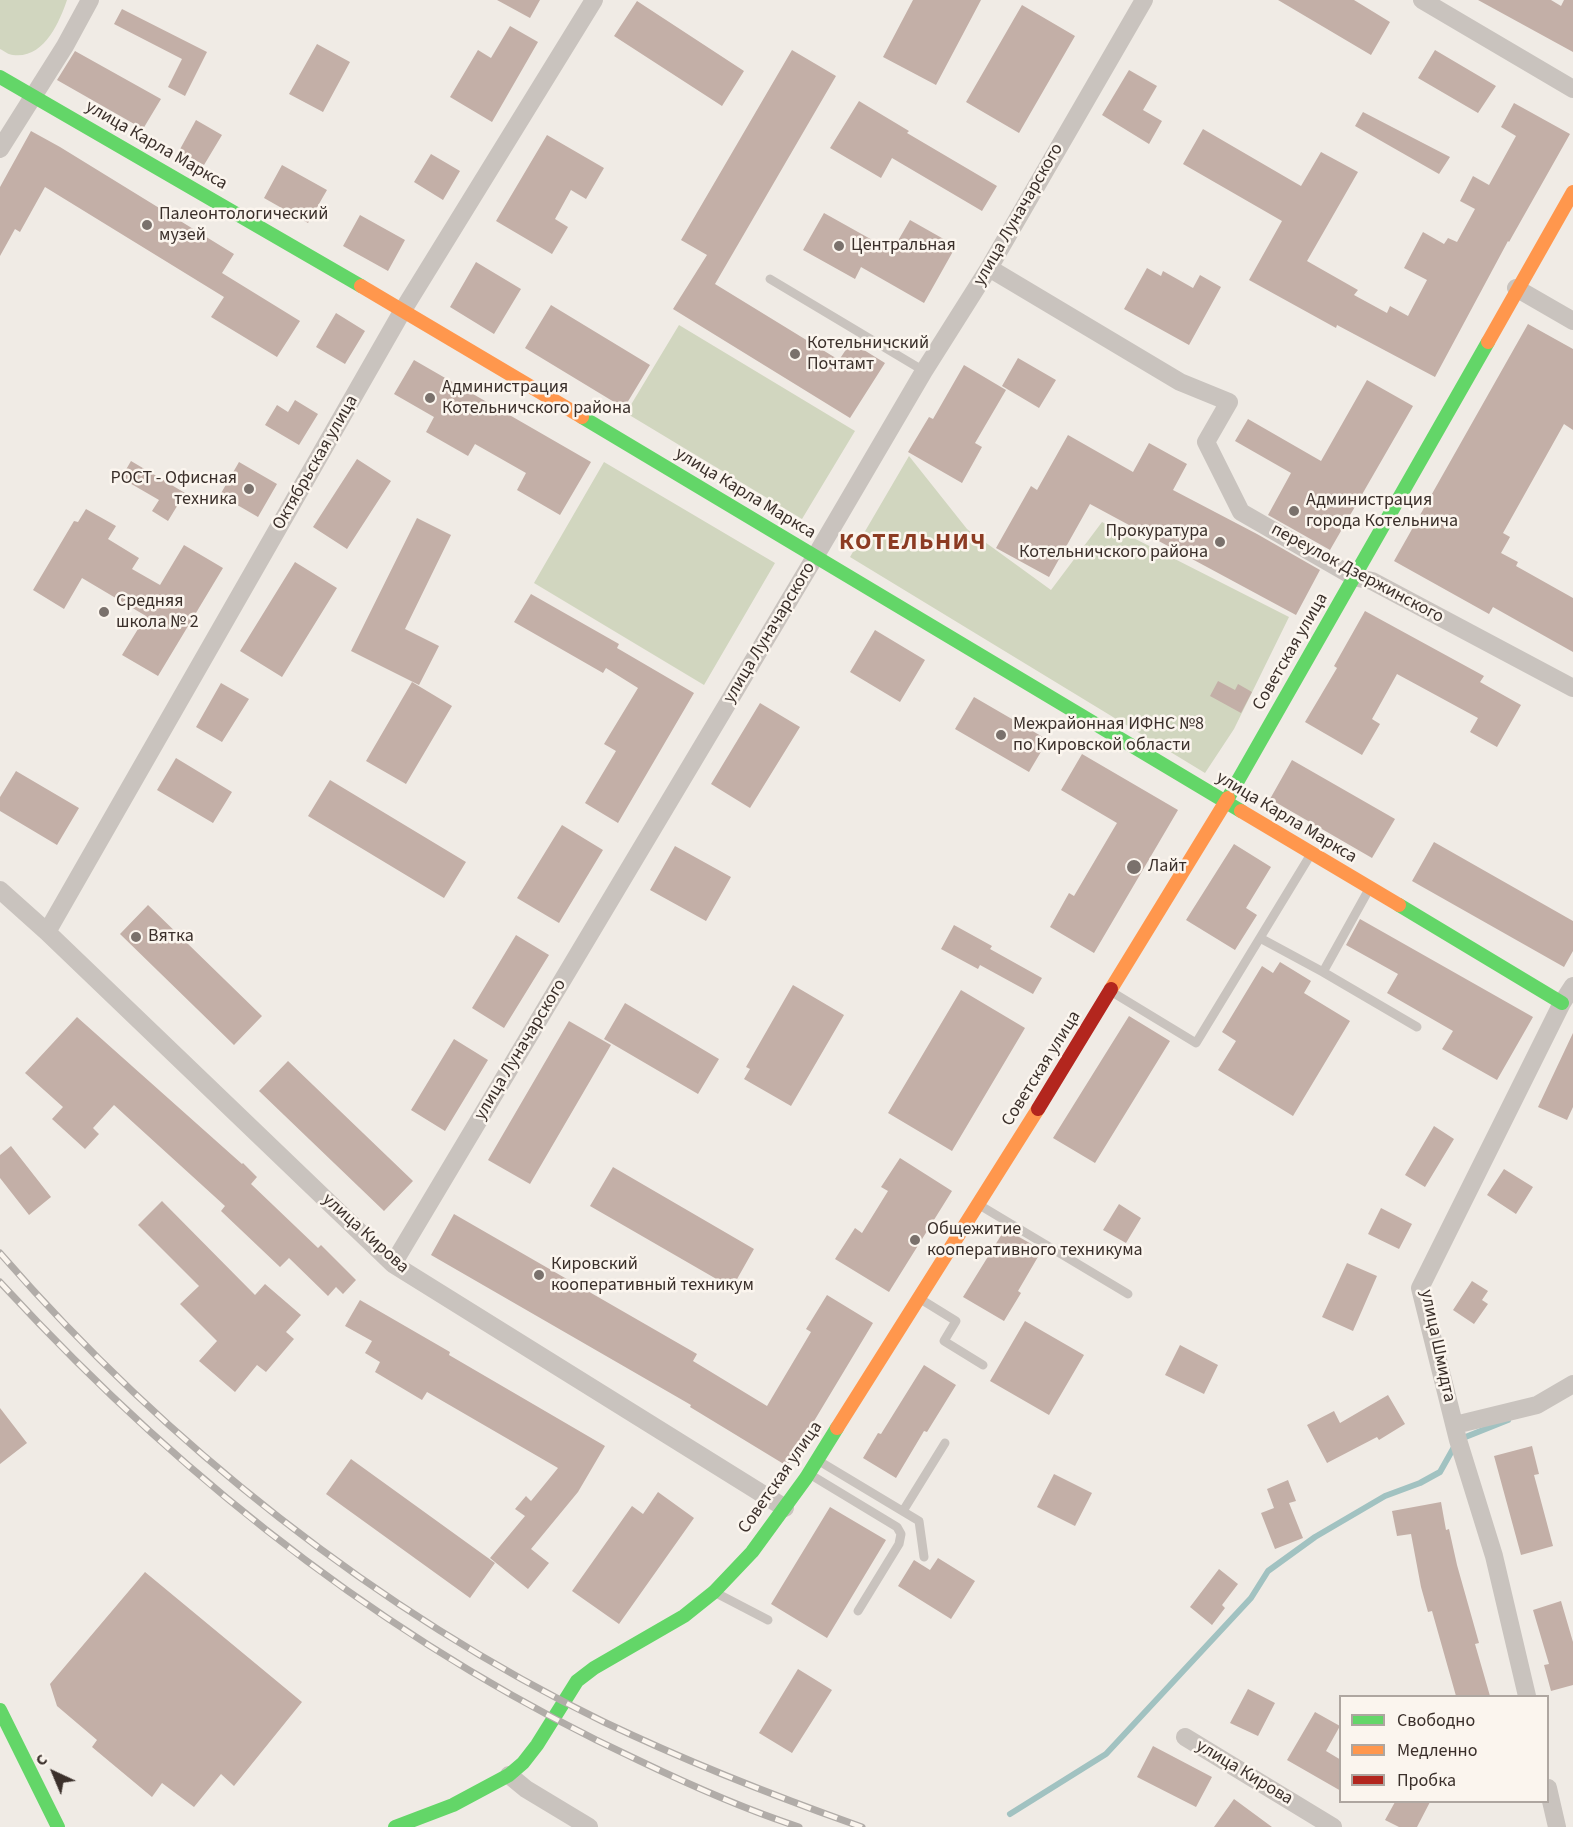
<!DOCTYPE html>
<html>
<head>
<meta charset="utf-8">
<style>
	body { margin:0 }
	#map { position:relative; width:1573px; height:1827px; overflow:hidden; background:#f0ebe5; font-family:"Source Sans 3",sans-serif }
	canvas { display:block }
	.legend { position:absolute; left:1339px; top:1695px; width:210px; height:108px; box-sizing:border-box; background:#fbf5ee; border:2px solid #aea6a0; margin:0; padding:8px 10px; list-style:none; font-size:18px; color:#3b302b }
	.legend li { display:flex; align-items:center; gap:12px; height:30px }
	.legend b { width:30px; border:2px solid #aea6a0 }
	.north { position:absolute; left:24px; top:1743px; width:60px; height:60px; -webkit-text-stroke:4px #fbf5ee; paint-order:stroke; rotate:316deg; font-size:16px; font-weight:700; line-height:24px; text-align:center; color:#3b302b }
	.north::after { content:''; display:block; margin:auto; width:21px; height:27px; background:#3b302b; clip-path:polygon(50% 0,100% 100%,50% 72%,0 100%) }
</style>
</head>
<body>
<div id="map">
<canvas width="1573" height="1827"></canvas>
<ul class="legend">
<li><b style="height:8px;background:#63d668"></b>Свободно</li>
<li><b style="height:8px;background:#ff974d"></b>Медленно</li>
<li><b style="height:8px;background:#b3261e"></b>Пробка</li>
</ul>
<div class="north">С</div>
</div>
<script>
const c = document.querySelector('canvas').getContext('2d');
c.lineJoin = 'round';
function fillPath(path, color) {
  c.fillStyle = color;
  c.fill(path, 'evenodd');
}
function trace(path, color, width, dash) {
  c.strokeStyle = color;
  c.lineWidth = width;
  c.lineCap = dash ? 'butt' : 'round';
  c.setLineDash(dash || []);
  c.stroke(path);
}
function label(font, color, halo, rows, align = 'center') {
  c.font = font + ' "Source Sans 3",sans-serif';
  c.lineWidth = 5;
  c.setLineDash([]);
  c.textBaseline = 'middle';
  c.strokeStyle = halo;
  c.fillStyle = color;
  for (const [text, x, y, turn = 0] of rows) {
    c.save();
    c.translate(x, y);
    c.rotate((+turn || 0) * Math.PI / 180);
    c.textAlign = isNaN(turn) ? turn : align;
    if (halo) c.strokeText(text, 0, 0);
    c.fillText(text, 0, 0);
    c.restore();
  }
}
const green = new Path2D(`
	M 0,0 L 67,0 C 59,23 44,59 13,55 C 9,55 4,51 0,49 Z
	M 679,325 L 855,431 L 802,519 L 626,413 Z
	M 909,456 L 967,529 L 1051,590 L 1102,522 L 1289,617 L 1234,729 L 1205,773 L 850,557 Z
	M 604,462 L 775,563 L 704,685 L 534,583 Z`);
const stream = new Path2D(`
	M 1010,1814 L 1106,1754 L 1251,1598 L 1268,1571 L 1315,1537 L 1385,1496 L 1420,1483 L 1440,1472 L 1458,1440 L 1508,1420`);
const building = new Path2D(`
	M 497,0 L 540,0 L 530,18 Z
	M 913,0 L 981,0 L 936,85 L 883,57 Z
	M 1278,0 L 1354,0 L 1390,22 L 1371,55 Z
	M 1478,0 L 1551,0 L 1561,6 L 1564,0 L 1573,0 L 1573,52 Z
	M 637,1 L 744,71 L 722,106 L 614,36 Z
	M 1022,5 L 1075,36 L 1019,133 L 966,102 Z
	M 122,9 L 207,52 L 185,96 L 168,87 L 182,59 L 114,24 Z
	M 510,26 L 538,42 L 492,122 L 450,97 L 478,50 L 491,58 Z
	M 317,44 L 350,62 L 323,112 L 289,94 Z
	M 792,50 L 836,76 L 715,284 L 839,360 L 851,342 L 885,363 L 850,418 L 673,309 L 707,255 L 681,240 Z
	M 1435,50 L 1496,86 L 1478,113 L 1418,78 Z
	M 75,51 L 161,99 L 143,129 L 57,80 Z
	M 1129,70 L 1157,86 L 1143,110 L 1162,121 L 1149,144 L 1102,115 Z
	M 859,101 L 909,131 L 907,133 L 997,186 L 982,211 L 892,158 L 881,178 L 830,148 Z
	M 1514,103 L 1570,134 L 1509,242 L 1508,241 L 1435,377 L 1337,325 L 1336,328 L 1249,280 L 1282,221 L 1183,164 L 1203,129 L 1301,186 L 1321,152 L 1358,172 L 1307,261 L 1358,290 L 1354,295 L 1387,313 L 1390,306 L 1408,316 L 1427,280 L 1404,268 L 1423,232 L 1444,244 L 1448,238 L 1457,242 L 1475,209 L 1460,201 L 1473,176 L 1489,185 L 1516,136 L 1501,127 Z
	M 1363,112 L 1450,157 L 1439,174 L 1355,126 Z
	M 196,120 L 222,135 L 204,165 L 179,151 Z
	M 31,131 L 60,147 L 234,254 L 222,273 L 300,321 L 277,357 L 211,317 L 224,297 L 45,187 L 20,232 L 15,229 L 0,256 L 0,187 Z
	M 547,135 L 604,168 L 586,199 L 571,190 L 555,219 L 568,227 L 552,254 L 496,221 Z
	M 431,154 L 460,171 L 443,200 L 414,182 Z
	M 282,165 L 327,190 L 308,223 L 264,198 Z
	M 824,213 L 892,251 L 910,220 L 956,246 L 924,303 L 861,267 L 855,279 L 803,250 Z
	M 360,215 L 405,240 L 388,271 L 343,246 Z
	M 476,262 L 521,289 L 494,334 L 450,307 Z
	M 1147,268 L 1161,276 L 1163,271 L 1193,288 L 1200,275 L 1221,287 L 1189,345 L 1124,309 Z
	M 551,305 L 650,365 L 624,408 L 525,348 Z
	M 336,313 L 365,331 L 345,364 L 316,347 Z
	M 1528,324 L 1573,349 L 1573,430 L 1564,424 L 1503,533 L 1510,537 L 1501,553 L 1518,562 L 1516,566 L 1573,598 L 1573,652 L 1493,607 L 1489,614 L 1394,561 Z
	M 1018,358 L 1056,380 L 1039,408 L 1002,386 Z
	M 414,360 L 591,462 L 560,515 L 517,490 L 526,473 L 475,444 L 468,456 L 426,432 L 434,417 L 394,394 Z
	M 964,365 L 1006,390 L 975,443 L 982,447 L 962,483 L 908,452 L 929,417 L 933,419 Z
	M 1367,380 L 1413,406 L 1330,550 L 1268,515 L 1291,473 L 1235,441 L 1248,419 L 1321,461 Z
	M 295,400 L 318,414 L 299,445 L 265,425 L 277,405 L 288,412 Z
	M 1068,435 L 1133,472 L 1149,443 L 1187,464 L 1173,490 L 1257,534 L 1320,570 L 1296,615 L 1090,504 L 1049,577 L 996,548 L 1031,486 L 1037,490 Z
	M 357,459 L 391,481 L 347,549 L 313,527 Z
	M 131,461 L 185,493 L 168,521 L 152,511 L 159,500 L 121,478 Z
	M 239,462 L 277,484 L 258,517 L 220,495 Z
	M 86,509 L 116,526 L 108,539 L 139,558 L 132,569 L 160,585 L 184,545 L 223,568 L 158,676 L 122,655 L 146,616 L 82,578 L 64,609 L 33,590 L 74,521 L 78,522 Z
	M 417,518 L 451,535 L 405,629 L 439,646 L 419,685 L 351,651 Z
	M 295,562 L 337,588 L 282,677 L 240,651 Z
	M 531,594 L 619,644 L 617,648 L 694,693 L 618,823 L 585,803 L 616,751 L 604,744 L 638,688 L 606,668 L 603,673 L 514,622 Z
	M 1365,611 L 1484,676 L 1480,682 L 1521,705 L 1497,747 L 1470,732 L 1478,718 L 1397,674 L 1372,719 L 1380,724 L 1362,755 L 1305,722 L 1337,668 L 1334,666 Z
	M 875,630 L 925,660 L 900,702 L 850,672 Z
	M 1218,681 L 1235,690 L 1238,684 L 1252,692 L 1241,713 L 1210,696 Z
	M 412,682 L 452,706 L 406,784 L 366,761 Z
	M 221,683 L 249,699 L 222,742 L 196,727 Z
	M 974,697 L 1048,740 L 1029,772 L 955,729 Z
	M 760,703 L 800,727 L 750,808 L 711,784 Z
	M 1082,754 L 1178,810 L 1094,953 L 1050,927 L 1069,893 L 1074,896 L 1117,823 L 1061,790 Z
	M 176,758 L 232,792 L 213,823 L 157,790 Z
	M 1292,760 L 1395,819 L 1372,858 L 1270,799 Z
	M 16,771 L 79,808 L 57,845 L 0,811 L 0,797 Z
	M 330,780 L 466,862 L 444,898 L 308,816 Z
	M 562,825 L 603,850 L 559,923 L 517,898 Z
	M 1434,842 L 1573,921 L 1573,951 L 1564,967 L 1412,881 Z
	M 1234,844 L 1271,867 L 1246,908 L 1257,915 L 1235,950 L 1186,920 Z
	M 675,846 L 731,877 L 706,921 L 650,890 Z
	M 148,905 L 262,1016 L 234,1045 L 120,934 Z
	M 1360,919 L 1533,1017 L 1497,1080 L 1442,1049 L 1453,1031 L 1387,993 L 1398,974 L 1346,945 Z
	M 954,925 L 992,946 L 990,949 L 1042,978 L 1033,994 L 980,965 L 978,969 L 941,949 Z
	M 516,935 L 549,955 L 504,1028 L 472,1008 Z
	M 1280,962 L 1311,981 L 1304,993 L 1350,1021 L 1293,1116 L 1218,1070 L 1236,1041 L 1222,1032 L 1262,966 L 1273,973 Z
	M 793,985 L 844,1015 L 791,1106 L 744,1079 L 750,1069 L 746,1067 Z
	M 961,990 L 1025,1028 L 952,1151 L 888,1113 Z
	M 625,1003 L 719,1059 L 698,1094 L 604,1039 Z
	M 1129,1016 L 1170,1041 L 1095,1163 L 1053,1138 Z
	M 77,1017 L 242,1164 L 243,1163 L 257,1177 L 251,1184 L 318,1248 L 321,1245 L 356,1280 L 343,1294 L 336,1287 L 328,1296 L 289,1258 L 280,1267 L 221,1211 L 225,1206 L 114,1105 L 93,1128 L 99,1134 L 85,1149 L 52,1119 L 63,1107 L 25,1073 Z
	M 569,1021 L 611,1045 L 530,1184 L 488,1160 Z
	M 1573,1033 L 1573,1107 L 1567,1120 L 1538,1107 Z
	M 454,1039 L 488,1060 L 445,1131 L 411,1110 Z
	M 288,1061 L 413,1181 L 384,1211 L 259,1091 Z
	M 1434,1126 L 1454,1139 L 1425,1187 L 1405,1175 Z
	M 11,1146 L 51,1197 L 29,1215 L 0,1178 L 0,1155 Z
	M 900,1158 L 952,1191 L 889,1292 L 835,1259 L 855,1228 L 862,1233 L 888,1191 L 881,1187 Z
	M 613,1167 L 754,1249 L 732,1288 L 590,1206 Z
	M 1504,1169 L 1533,1187 L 1516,1214 L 1487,1195 Z
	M 162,1201 L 255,1295 L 265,1284 L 301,1315 L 286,1332 L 294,1339 L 266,1372 L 257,1365 L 235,1392 L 199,1361 L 217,1341 L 180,1304 L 199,1286 L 138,1225 Z
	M 1119,1204 L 1141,1218 L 1126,1243 L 1103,1230 Z
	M 1381,1208 L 1412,1224 L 1399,1249 L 1368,1234 Z
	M 454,1214 L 697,1354 L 693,1361 L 767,1406 L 811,1332 L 806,1329 L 827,1295 L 873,1323 L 787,1466 L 690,1407 L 691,1405 L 431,1255 Z
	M 1005,1229 L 1042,1250 L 1018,1291 L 1021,1293 L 1004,1321 L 963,1297 Z
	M 1347,1263 L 1377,1276 L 1353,1331 L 1322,1317 Z
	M 1472,1281 L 1488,1291 L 1482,1300 L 1488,1304 L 1474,1324 L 1453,1310 Z
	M 360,1300 L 450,1352 L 449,1355 L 605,1446 L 578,1492 L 531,1549 L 549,1563 L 528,1589 L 490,1558 L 525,1516 L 515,1509 L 526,1496 L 531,1501 L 558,1468 L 427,1392 L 422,1400 L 375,1372 L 380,1362 L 365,1353 L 372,1341 L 345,1326 Z
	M 1025,1321 L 1084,1355 L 1049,1415 L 990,1381 Z
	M 1180,1345 L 1218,1365 L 1204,1394 L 1165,1375 Z
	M 924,1365 L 956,1385 L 927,1432 L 924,1431 L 896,1478 L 863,1458 L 878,1433 L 881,1434 Z
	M 1388,1395 L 1405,1424 L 1379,1440 L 1377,1437 L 1327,1463 L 1307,1425 L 1334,1411 L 1340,1423 Z
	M 0,1408 L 27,1443 L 0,1464 Z
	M 1532,1446 L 1539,1474 L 1534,1475 L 1553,1546 L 1521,1555 L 1494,1456 Z
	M 351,1459 L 495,1563 L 470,1598 L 326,1494 Z
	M 1054,1474 L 1092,1493 L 1075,1526 L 1037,1507 Z
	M 1288,1480 L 1296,1501 L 1289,1503 L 1303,1538 L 1275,1549 L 1261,1513 L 1274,1508 L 1267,1489 Z
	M 658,1492 L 694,1518 L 619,1624 L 572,1591 L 632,1506 L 643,1514 Z
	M 1441,1502 L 1446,1530 L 1449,1529 L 1457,1565 L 1479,1643 L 1475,1644 L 1490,1696 L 1456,1696 L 1432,1611 L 1428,1612 L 1421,1587 L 1411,1534 L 1397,1536 L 1392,1511 Z
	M 830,1507 L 886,1540 L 827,1638 L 771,1604 Z
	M 938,1558 L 975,1581 L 951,1619 L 898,1586 L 914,1560 L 930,1570 Z
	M 1219,1569 L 1238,1584 L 1222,1605 L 1225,1608 L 1212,1625 L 1190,1607 Z
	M 145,1572 L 302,1702 L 234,1786 L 221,1774 L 194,1807 L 162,1783 L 152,1797 L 92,1747 L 97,1740 L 57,1706 L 50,1684 Z
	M 1561,1601 L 1573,1642 L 1573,1685 L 1551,1691 L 1544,1665 L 1549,1664 L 1533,1610 Z
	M 798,1669 L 832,1690 L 792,1753 L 759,1733 Z
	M 1248,1689 L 1275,1703 L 1258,1736 L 1230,1723 Z
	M 1315,1712 L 1340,1726 L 1326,1751 L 1341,1760 L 1341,1791 L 1287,1760 Z
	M 1153,1746 L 1212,1777 L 1196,1807 L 1137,1777 Z
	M 1234,1799 L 1272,1827 L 1214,1827 Z
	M 1395,1802 L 1430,1802 L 1417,1827 L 1399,1827 L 1385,1820 Z`);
const lane = new Path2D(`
	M 770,279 L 924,371
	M 1260,938 L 1323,972 L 1417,1027
	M 1323,972 L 1368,891
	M 1112,992 L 1196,1043 L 1311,854
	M 981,1206 L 1128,1294
	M 922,1300 L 956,1321 L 944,1341 L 983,1365
	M 819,1461 L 919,1521 L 924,1557
	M 811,1475 L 897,1527 L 901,1534 L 899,1544 L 858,1611
	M 903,1511 L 945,1443
	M 718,1594 L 768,1620`);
const street = new Path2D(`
	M 1422,0 L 1573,89
	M 0,149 L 65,46 L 90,0
	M 989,268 L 1180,382 L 1229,402 L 1206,442 L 1241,512 L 1354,577 L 1372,581 L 1573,688
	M 1516,288 L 1573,321
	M 0,890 L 47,932 L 393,1264 L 785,1508
	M 47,932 L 403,310 L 594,0
	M 393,1264 L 815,557 L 924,371 L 989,268 L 1144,0
	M 1455,1425 L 1537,1405 L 1573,1384
	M 1527,1696 L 1494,1556 L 1458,1440 L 1420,1288 L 1562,1003 L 1573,986
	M 1185,1737 L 1333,1827
	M 509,1775 L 526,1789 L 589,1827
	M 1548,1788 L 1557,1827`);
const fast = new Path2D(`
	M 0,77 L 361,286
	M 582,417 L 1241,811
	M 1228,798 L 1488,342
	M 1399,905 L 1562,1003
	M 0,1710 L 58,1827
	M 395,1827 L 453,1805 L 509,1775 L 523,1763 L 537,1745 L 577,1681 L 594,1668 L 684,1616 L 714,1592 L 752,1552 L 806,1478 L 837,1428`);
const slow = new Path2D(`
	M 361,286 L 582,417
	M 1488,342 L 1573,192
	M 1241,811 L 1399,905
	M 1111,989 L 1228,798
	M 837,1428 L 1038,1109`);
const jam = new Path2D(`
	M 1038,1109 L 1111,989`);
const rail = new Path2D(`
	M 0,1253 C 165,1443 378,1612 604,1722 C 688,1762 774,1796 862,1827
	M 0,1282 C 184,1482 393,1646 640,1761 C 692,1786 744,1809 799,1827`);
const markers = [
	[147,225,6,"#7a716c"],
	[839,246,6,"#7a716c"],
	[795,354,6,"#7a716c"],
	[430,398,6,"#7a716c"],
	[249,489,6,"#7a716c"],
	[1294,511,6,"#7a716c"],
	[1220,542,6,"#7a716c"],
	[104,612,6,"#7a716c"],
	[1001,735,6,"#7a716c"],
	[1134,867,8,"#7a716c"],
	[136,937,6,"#7a716c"],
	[915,1240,6,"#7a716c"],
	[539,1275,6,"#7a716c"]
];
const streetNames = [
	["улица Карла Маркса",156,146,30],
	["улица Луначарского",1019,215,-60],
	["Октябрьская улица",316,463,-60],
	["улица Карла Маркса",745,494,31],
	["переулок Дзержинского",1357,574,28],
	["улица Луначарского",770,633,-59],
	["Советская улица",1291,652,-60],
	["улица Карла Маркса",1286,818,31],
	["улица Луначарского",521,1050,-59],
	["Советская улица",1042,1069,-58],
	["улица Кирова",365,1234,42],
	["улица Шмидта",1437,1346,78],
	["Советская улица",781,1478,-55],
	["улица Кирова",1244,1773,31]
];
const poiNames = [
	["Палеонтологический",159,215],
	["музей",159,236],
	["Центральная",851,246],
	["Котельничский",807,344],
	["Почтамт",807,365],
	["Администрация",442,388],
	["Котельничского района",442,409],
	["РОСТ - Офисная",237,479,"right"],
	["техника",237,500,"right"],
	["Администрация",1306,501],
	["города Котельнича",1306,522],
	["Прокуратура",1208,532,"right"],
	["Котельничского района",1208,553,"right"],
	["Средняя",116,602],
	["школа № 2",116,623],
	["Межрайонная ИФНС №8",1013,725],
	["по Кировской области",1013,746],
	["Лайт",1148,867],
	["Вятка",148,937],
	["Общежитие",927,1230],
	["кооперативного техникума",927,1251],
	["Кировский",551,1265],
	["кооперативный техникум",551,1286]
];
const districtNames = [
	["КОТЕЛЬНИЧ",913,544]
];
fillPath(green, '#d1d6bf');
trace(stream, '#a1c2c1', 6);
fillPath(building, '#c3afa7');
trace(lane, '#c9c3be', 9);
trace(street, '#c9c3be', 18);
trace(fast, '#63d668', 14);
trace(slow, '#ff974d', 14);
trace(jam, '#b3261e', 14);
trace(rail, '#b1aca8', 7);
trace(rail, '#fbf5ee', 4.5, [14]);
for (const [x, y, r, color] of markers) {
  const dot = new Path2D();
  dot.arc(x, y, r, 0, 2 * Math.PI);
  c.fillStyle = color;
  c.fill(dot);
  trace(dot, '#fbf5ee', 2);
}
label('18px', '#3b302b', '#fbf5ee', streetNames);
label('18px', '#3b302b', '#fbf5ee', poiNames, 'left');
c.letterSpacing = '1.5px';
label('bold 24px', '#8c3b22', '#fbf5ee', districtNames);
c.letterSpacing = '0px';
</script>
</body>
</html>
